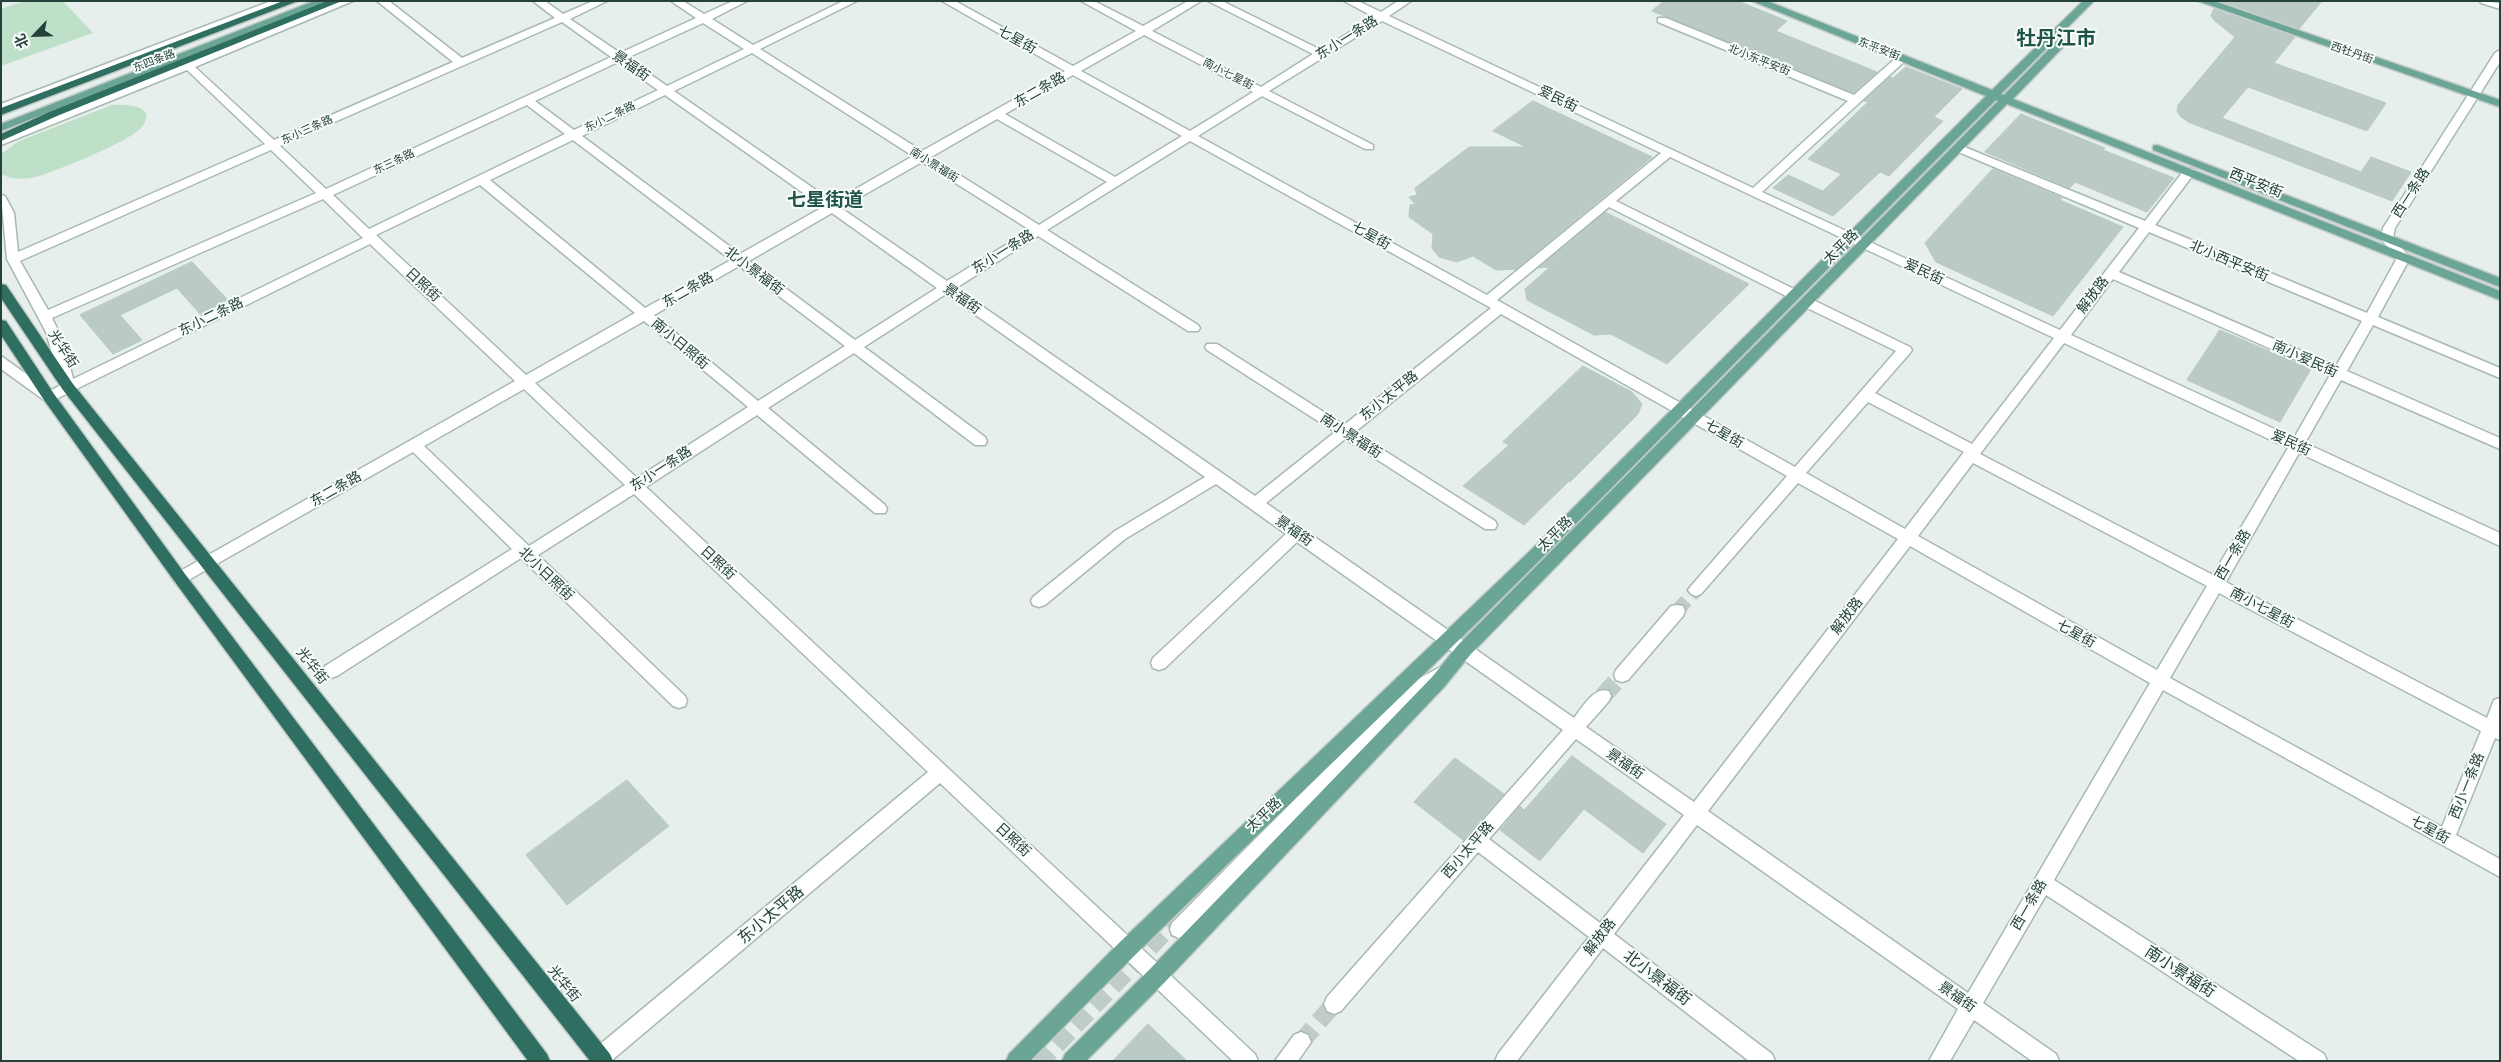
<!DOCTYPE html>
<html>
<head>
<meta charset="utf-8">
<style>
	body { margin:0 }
	#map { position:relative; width:2501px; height:1062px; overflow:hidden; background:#e6efeb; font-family:Raleway,"Noto Sans SC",sans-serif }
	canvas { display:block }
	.frame { position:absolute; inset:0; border:2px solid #24423a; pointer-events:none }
	.north { position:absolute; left:10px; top:10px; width:50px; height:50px; -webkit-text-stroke:4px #f7fbf9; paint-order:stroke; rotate:246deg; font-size:14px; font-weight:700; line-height:20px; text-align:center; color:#24423a }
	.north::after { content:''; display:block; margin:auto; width:18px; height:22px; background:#24423a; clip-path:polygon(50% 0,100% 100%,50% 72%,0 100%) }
</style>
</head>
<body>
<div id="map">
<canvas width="2501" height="1062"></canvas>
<div class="frame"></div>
<div class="north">北</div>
</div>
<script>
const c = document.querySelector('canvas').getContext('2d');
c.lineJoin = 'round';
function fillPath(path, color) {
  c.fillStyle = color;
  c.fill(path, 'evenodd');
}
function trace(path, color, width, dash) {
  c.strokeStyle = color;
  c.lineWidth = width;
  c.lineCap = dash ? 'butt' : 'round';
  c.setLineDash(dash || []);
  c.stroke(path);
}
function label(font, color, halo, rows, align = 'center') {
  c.font = font + ' Raleway,"Noto Sans SC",sans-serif';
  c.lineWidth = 4;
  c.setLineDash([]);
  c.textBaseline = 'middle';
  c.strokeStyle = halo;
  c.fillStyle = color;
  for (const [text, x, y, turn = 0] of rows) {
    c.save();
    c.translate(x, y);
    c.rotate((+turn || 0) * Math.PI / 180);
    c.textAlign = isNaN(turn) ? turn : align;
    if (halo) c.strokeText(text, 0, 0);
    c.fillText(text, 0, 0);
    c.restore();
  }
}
const green = new Path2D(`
	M 24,1 L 63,1 L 93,33 L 1,66 L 1,9 Z
	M 112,105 C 127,104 161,106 140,129 C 129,141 57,171 39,176 C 28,180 12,180 1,174 L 1,154 L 19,141 Z`);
const building = new Path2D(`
	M 1664,1 L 1738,1 L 1787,21 L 1776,31 L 1877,72 L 1854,93 L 1652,11 Z
	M 2221,1 L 2322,1 L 2299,29 Z
	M 2214,9 L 2295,37 L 2274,63 L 2386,103 L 2367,131 L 2248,87 L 2222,118 L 2361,172 L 2371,157 L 2411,172 L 2392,201 L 2188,122 L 2180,116 L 2177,111 L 2178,105 L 2235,37 L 2215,21 L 2211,16 Z
	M 1906,67 L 1962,89 L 1934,117 L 1943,121 L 1889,176 L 1880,172 L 1833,216 L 1773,188 L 1788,175 L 1823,191 L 1841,174 L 1808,159 L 1868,102 L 1864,101 L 1890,77 L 1893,78 Z
	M 1533,101 L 1652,157 L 1516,269 L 1496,270 L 1473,256 L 1457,262 L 1439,257 L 1432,248 L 1433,234 L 1409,217 L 1410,205 L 1415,204 L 1409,197 L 1417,195 L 1415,188 L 1469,147 L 1526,147 L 1493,131 Z
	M 2021,114 L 2105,148 L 2103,150 L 2174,178 L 2147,212 L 2075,182 L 2070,188 L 1985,152 Z
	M 1993,169 L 2062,198 L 2060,200 L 2123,227 L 2053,316 L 1936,262 L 1925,243 Z
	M 1605,212 L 1749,284 L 1667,364 L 1611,334 L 1594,335 L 1527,300 L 1525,289 L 1550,267 L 1539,268 Z
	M 192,262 L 228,300 L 200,314 L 177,288 L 120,315 L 142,340 L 113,354 L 80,315 Z
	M 2220,330 L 2311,369 L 2280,422 L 2187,380 Z
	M 1583,366 L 1632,392 L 1642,404 L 1638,414 L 1570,482 L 1569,481 L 1524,525 L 1463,486 L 1509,445 L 1503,442 Z
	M 1572,756 L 1666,824 L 1643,853 L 1584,809 L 1540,861 L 1500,830 L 1520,806 L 1524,810 Z
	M 1455,758 L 1504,794 L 1463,840 L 1414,802 Z
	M 627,780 L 669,826 L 567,905 L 526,855 Z
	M 1148,1024 L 1187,1061 L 1113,1061 Z`);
const minorTunnelFar1 = new Path2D(`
	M 1677,611 L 1696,590`);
const minorTunnel = new Path2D(`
	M 1603,696 L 1622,675
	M 1301,1042 L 1334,1004
	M 1035,1061 L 1049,1053 L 1173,923`);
const minor = new Path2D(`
	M 271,1 L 286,1 L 1,111 L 1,104 Z
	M 338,1 L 353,1 L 195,67 L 274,140 L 453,62 L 377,1 L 389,1 L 462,58 L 555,18 L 533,1 L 545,1 L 563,14 L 593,1 L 607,1 L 570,19 L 620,53 L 696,18 L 671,1 L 683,1 L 704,14 L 733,1 L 747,1 L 712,19 L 753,45 L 843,1 L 857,1 L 760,49 L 922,151 L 1065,71 L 942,1 L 955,1 L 1073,66 L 1136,31 L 1081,1 L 1094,1 L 1143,26 L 1188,1 L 1201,1 L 1152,31 L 1261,87 L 1313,54 L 1208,1 L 1222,1 L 1321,50 L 1374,17 L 1344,1 L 1358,1 L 1381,12 L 1398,1 L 1411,1 L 1389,16 L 1753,188 L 1848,101 L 1658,22 L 1658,18 L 1666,18 L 1854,95 L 1898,56 L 1906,56 L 1906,60 L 1762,192 L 2060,330 L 2139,228 L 1954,150 L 1954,146 L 1962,146 L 2145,221 L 2185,169 L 2193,169 L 2193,175 L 2155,225 L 2367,313 L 2397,258 L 2381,239 L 2383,228 L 2495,53 L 2500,50 L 2500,62 L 2395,228 L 2393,238 L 2410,258 L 2378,317 L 2500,368 L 2500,378 L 2373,325 L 2347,371 L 2500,438 L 2500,449 L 2341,380 L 2305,443 L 2500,533 L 2500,546 L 2299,453 L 2226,582 L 2487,718 L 2494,700 L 2500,698 L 2500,740 L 2495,738 L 2456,835 L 2500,859 L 2500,877 L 2163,690 L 2054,880 L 2324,1054 L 2327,1061 L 2299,1061 L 2046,895 L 1983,1003 L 2056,1054 L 2059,1061 L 2032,1061 L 1974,1020 L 1950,1061 L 1929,1061 L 1958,1009 L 1697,825 L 1614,934 L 1772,1054 L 1775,1061 L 1749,1061 L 1603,948 L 1517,1061 L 1495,1061 L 1498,1054 L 1589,937 L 1478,852 L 1341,1011 L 1334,1014 L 1327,1011 L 1324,1004 L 1327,997 L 1563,730 L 1297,542 L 1165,668 L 1159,670 L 1153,668 L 1151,663 L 1153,658 L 1286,534 L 1216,484 L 1125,539 L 1045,605 L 1039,607 L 1033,605 L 1031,601 L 1033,597 L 1115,531 L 1205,477 L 946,294 L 864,347 L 985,437 L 987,441 L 985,445 L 975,445 L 854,353 L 768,408 L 885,505 L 887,509 L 885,513 L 875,513 L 757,415 L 646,487 L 1255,1054 L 1258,1061 L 1233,1061 L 940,783 L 611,1061 L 592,1061 L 590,1057 L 593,1050 L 928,772 L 634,494 L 538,555 L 685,696 L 687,701 L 685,706 L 679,708 L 673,706 L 521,558 L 337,676 L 331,678 L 325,676 L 323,671 L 325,666 L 512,549 L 413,452 L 185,582 L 180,584 L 175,582 L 172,578 L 175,574 L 515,381 L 370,244 L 54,400 L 44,400 L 1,369 L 1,356 L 50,391 L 61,385 L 46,332 L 7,259 L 1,195 L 5,196 L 14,213 L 18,252 L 265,144 L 187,70 L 1,145 L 1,138 ZM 1382,21 L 1661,153 L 1487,295 L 1198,136 L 1262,96 L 1365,149 L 1373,149 L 1373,145 L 1269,91 ZM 562,22 L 611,57 L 326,189 L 280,146 ZM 703,23 L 744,49 L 667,86 L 627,58 ZM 1144,35 L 1253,92 L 1190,131 L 1081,71 ZM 752,53 L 913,156 L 833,202 L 674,91 ZM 618,62 L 658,90 L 574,130 L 535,101 ZM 1073,75 L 1182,136 L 1115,177 L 1005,114 ZM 665,95 L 823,207 L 740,254 L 582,136 ZM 527,105 L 565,134 L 369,229 L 333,195 ZM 997,119 L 1107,182 L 1039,225 L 931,157 ZM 573,140 L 731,260 L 645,308 L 490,180 ZM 1190,141 L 1491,308 L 1344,425 L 1217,344 L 1207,344 L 1205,347 L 1207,350 L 1335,432 L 1255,496 L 956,288 L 1038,236 L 1188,331 L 1198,331 L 1200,328 L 1198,325 L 1047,230 ZM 271,150 L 316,193 L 48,310 L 20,261 ZM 1670,157 L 2054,338 L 1972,444 L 1875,393 L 1910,353 L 1912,350 L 1910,347 L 1811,299 L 1801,299 L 1800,302 L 1801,305 L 1896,351 L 1795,467 L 1497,300 L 1609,207 L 1788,297 L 1798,297 L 1799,294 L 1798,291 L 1616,201 ZM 922,162 L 1030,230 L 947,281 L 841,208 ZM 480,185 L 635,313 L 526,375 L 376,235 ZM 323,199 L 363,238 L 73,379 L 65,345 L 52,318 ZM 832,213 L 937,288 L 855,340 L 749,261 ZM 2149,232 L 2362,321 L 2336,366 L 2119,272 ZM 739,266 L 845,346 L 758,401 L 654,315 ZM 2113,279 L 2330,375 L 2294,438 L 2071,335 ZM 1501,314 L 1787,476 L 1691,586 L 1688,590 L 1691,594 L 1696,596 L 1701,594 L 1798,483 L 1898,539 L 1694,802 L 1586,727 L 1609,701 L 1611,696 L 1609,691 C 1594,686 1582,708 1574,718 L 1266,503 L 1345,439 L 1485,529 L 1495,529 L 1497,525 L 1495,521 L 1355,432 ZM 644,321 L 748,407 L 637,478 L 535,383 ZM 2064,343 L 2288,448 L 2213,575 L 1980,454 ZM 524,389 L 625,485 L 529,546 L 424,446 ZM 1868,402 L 1964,452 L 1905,529 L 1806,473 ZM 1973,463 L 2207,586 L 2157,670 L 1918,536 ZM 1910,546 L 2150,683 L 1968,993 L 1708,811 ZM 2219,593 L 2481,731 L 2442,827 L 2170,678 ZM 1576,739 L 1684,815 L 1600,923 L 1489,839 Z
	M 2480,1 L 2500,3 L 2500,9 L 2481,3 Z
	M 1677,605 L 1683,606 L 1685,611 L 1683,616 L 1628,680 L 1622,682 L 1616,680 L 1614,675 L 1616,670 L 1671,606 Z
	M 1444,665 L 1450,667 L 1452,672 L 1450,677 L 1423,693 L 1186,935 L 1179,938 L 1172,935 L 1170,929 L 1172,923 L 1411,683 Z
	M 1301,1032 L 1308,1035 L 1311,1042 L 1298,1061 L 1275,1061 L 1294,1035 Z`);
const major = new Path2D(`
	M 314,1 L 329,1 L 1,131 L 1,124 Z
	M 1752,1 L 1767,1 L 1992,90 L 2083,1 L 2094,1 L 2001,94 L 2004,95 L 2058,40 L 2066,40 L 2066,44 L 2013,99 L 2500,291 L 2500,300 L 2007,104 L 1470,655 L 1445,686 L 1164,983 L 1086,1061 L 1062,1061 L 1065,1054 L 1150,969 L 1433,676 L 1458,645 L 1998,101 L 1996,100 C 1844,251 1694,405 1543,557 C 1373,727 1197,889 1030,1061 L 1006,1061 L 1009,1054 L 1120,942 L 1531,550 L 1986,96 Z
	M 2198,1 L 2214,1 L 2500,100 L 2500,107 Z
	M 2157,145 L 2500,278 L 2500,287 L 2153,150 L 2153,146 Z`);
const highway = new Path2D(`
	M 283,1 L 298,1 L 1,115 L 1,108 Z
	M 327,1 L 342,1 L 57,116 L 1,141 L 1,134 L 49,112 Z
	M 1,284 L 6,285 L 73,384 L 610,1054 L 613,1061 L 590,1061 L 63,390 L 1,298 Z
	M 1,320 L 6,321 L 54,394 L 185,574 L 547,1054 L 550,1061 L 528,1061 L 175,582 L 44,400 L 1,335 Z`);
const farStreetnames = [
	["东平安街",1879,49,21],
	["西牡丹街",2352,53,19],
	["北小东平安街",1759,60,22],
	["东四条路",154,61,-21],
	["南小七星街",1228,74,27],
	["东小二条路",610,117,-26],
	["东小三条路",307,130,-24],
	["东三条路",394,162,-25],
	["南小景福街",934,165,32]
];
const streetNames = [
	["东小一条路",1347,38,-32],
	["七星街",1017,40,29],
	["景福街",631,66,35],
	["东二条路",1040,90,-30],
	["爱民街",1558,99,26],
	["西平安街",2256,183,22],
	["西一条路",2411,193,-57],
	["七星街",1371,236,29],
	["太平路",1841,247,-45],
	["东小一条路",1003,252,-32],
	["北小西平安街",2229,261,23],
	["北小景福街",754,271,37],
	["爱民街",1924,272,25],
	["日照街",423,285,43],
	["东二条路",688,290,-30],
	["解放路",2093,295,-52],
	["景福街",962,299,35],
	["东小二条路",211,317,-26],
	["南小日照街",680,344,40],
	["光华街",63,349,57],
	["南小爱民街",2305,359,24],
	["东小太平路",1389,396,-39],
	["七星街",1724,434,30],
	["南小景福街",1351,436,33],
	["爱民街",2291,443,25],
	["东小一条路",661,469,-33],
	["东二条路",336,489,-30],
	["景福街",1294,531,35],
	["太平路",1555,534,-45],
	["西一条路",2233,555,-60],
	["日照街",718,563,43],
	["北小日照街",546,574,44],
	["南小七星街",2262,608,28],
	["解放路",1847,616,-52],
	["七星街",2076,634,29],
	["光华街",312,666,52],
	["景福街",1625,764,35],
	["西小一条路",2467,786,-68],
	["太平路",1264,815,-44],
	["七星街",2430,830,29],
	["日照街",1013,840,43],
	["西小太平路",1468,850,-49],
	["西一条路",2029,905,-60],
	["解放路",1600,937,-52],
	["光华街",564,984,51],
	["景福街",1957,997,35]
];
const nearStreetnames = [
	["东小太平路",771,915,-40],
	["南小景福街",2180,972,33],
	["北小景福街",1657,978,37]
];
const districtNames = [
	["七星街道",825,200]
];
const farTownnames = [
	["牡丹江市",2056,39]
];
fillPath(green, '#bfe0c8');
fillPath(building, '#bbcac4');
trace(building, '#b8c9c2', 1);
trace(minorTunnelFar1, '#bfccc8', 14, [14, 7]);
trace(minorTunnel, '#bfccc8', 18, [18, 9]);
trace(minor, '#a8b8b2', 3);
trace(major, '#c2cac8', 3);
trace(highway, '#c2cac8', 3);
fillPath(minor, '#fff');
fillPath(major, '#6aa596');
fillPath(highway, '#2f6f62');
label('11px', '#24423a', '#f7fbf9', farStreetnames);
label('14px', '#24423a', '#f7fbf9', streetNames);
label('16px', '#24423a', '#f7fbf9', nearStreetnames);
label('bold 19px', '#1f5548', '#f7fbf9', districtNames);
label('bold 20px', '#1f5548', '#f7fbf9', farTownnames);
</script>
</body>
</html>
